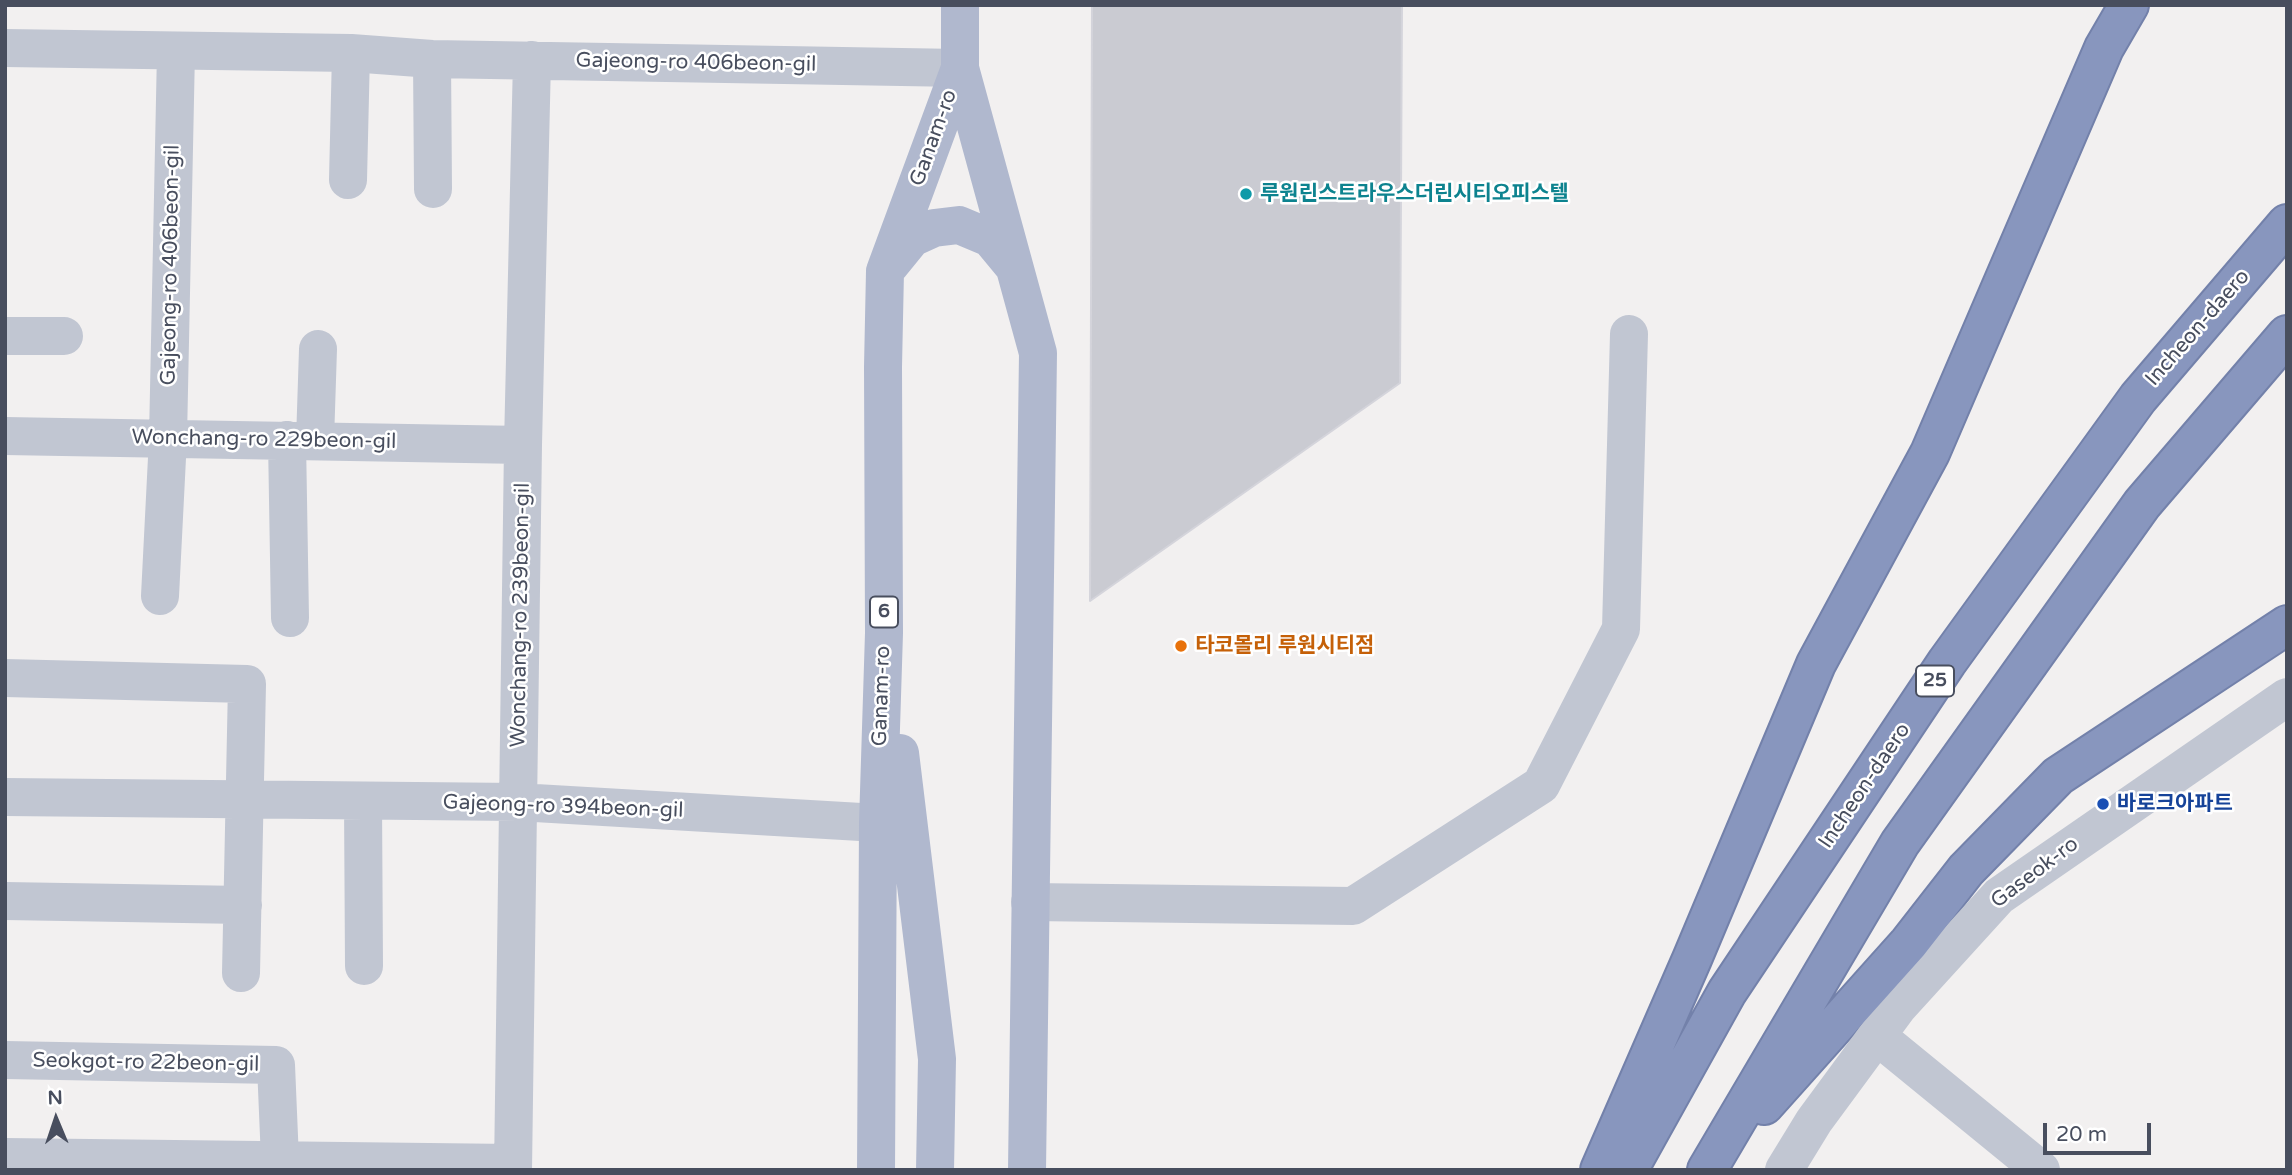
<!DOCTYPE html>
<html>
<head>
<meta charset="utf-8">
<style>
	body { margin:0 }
	#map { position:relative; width:2292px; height:1175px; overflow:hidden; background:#f2f0f0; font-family:"Varela Round",sans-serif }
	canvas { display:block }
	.frame { position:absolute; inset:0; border:7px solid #484e5e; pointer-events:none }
	.north { position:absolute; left:21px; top:1084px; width:70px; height:70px; -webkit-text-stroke:5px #fff; paint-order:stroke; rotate:358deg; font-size:19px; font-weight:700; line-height:28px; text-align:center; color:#484e5e }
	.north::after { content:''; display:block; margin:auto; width:24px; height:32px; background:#484e5e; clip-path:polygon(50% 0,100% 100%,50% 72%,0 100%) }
	.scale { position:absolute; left:2043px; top:1123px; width:108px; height:32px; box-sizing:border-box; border:4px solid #484e5e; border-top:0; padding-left:9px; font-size:21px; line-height:24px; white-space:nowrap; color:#484e5e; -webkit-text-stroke:5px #fff; paint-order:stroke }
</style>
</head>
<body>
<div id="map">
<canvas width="2292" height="1175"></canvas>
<div class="frame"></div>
<div class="north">N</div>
<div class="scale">20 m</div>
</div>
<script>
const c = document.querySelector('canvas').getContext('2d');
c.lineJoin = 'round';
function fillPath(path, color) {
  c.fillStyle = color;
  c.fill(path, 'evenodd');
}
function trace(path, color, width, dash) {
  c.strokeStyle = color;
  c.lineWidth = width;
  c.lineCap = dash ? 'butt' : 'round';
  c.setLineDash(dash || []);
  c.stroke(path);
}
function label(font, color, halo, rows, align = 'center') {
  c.font = font + ' "Varela Round","Noto Sans KR",sans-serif';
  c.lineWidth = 5;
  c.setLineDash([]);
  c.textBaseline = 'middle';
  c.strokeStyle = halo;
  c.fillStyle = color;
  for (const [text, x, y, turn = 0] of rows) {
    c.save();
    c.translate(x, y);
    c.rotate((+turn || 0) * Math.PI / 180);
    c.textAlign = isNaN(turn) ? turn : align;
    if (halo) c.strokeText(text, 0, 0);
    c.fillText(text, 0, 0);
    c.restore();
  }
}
const building = new Path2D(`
	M 1092,5 L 1402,5 L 1400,383 L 1090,601 Z`);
const minor = new Path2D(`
	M 5,48 L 351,53 L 432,59 L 960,68
	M 432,59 L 433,189
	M 348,180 L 351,53
	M 5,336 L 64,336
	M 5,436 L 523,445
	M 287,440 L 290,618
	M 315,441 L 318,349
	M 160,596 L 168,438 L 176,51
	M 5,678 L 247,684 L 241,973
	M 5,797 L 518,802 L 878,823
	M 363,801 L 364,966
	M 5,901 L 243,905
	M 1030,902 L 1353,906 L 1541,785 L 1621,629 L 1629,334
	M 1877,1036 L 2041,1170
	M 5,1060 L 276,1065 L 280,1160
	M 5,1157 L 513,1163
	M 513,1170 L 523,445 L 532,60
	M 1784,1170 L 1814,1121 L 1898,1007 L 1999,896 L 2287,697`);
const major = new Path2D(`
	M 960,5 L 960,68 L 1038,353 L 1027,1170
	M 890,265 L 912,238 L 934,228 L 959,225 L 990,238 L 1014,267
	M 900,753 L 937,1059 L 935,1170
	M 876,1170 L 878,823 L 884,633 L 883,367 L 885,271 L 960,68`);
const highway = new Path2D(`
	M 1764,1105 L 1909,943 L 1966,870 L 2058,776 L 2287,625
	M 1600,1170 L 1692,959 L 1816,664 L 1930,453 L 2104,48 L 2129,5
	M 1628,1170 L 1727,992 L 1947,662 L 2138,398 L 2287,224
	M 1707,1170 L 1900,843 L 2142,504 L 2287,335`);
const markers = [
	[1246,194,7,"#0f9aa8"],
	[1181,646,7,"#e8710a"],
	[2103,804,7,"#1a4fb4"]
];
const shields = [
	[884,612,28],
	[1935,681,38]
];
const shieldNames = [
	["6",884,612],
	["25",1935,681]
];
const streetNames = [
	["Gajeong-ro 406beon-gil",696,63,1],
	["Ganam-ro",934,138,-70],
	["Gajeong-ro 406beon-gil",171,265,-89],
	["Incheon-daero",2198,328,-49],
	["Wonchang-ro 229beon-gil",264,440,1],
	["Wonchang-ro 239beon-gil",521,615,-89],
	["Ganam-ro",882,696,-88],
	["Incheon-daero",1865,786,-56],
	["Gajeong-ro 394beon-gil",563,807,2],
	["Gaseok-ro",2035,873,-37],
	["Seokgot-ro 22beon-gil",146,1063,1]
];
const cultureNames = [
	["루원린스트라우스더린시티오피스텔",1260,194]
];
const foodNames = [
	["타코몰리 루원시티점",1195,646]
];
const transitNames = [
	["바로크아파트",2117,804]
];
fillPath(building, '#cacbd2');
trace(building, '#d4d4db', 2);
trace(highway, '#7381aa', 42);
trace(minor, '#c1c6d2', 38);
trace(major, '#b0b8ce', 38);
trace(highway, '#8896be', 38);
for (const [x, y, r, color] of markers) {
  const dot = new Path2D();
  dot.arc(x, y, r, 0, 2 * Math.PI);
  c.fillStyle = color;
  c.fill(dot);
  trace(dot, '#fff', 2.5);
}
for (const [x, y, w] of shields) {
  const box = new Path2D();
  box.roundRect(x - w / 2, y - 15.5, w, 31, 5);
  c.fillStyle = '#fff';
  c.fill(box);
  trace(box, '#484e5e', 2);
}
label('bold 19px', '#484e5e', null, shieldNames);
label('21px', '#484e5e', '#fff', streetNames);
label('bold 21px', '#0d838f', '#fff', cultureNames, 'left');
label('bold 21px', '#c56008', '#fff', foodNames, 'left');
label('bold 21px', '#164399', '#fff', transitNames, 'left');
</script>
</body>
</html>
